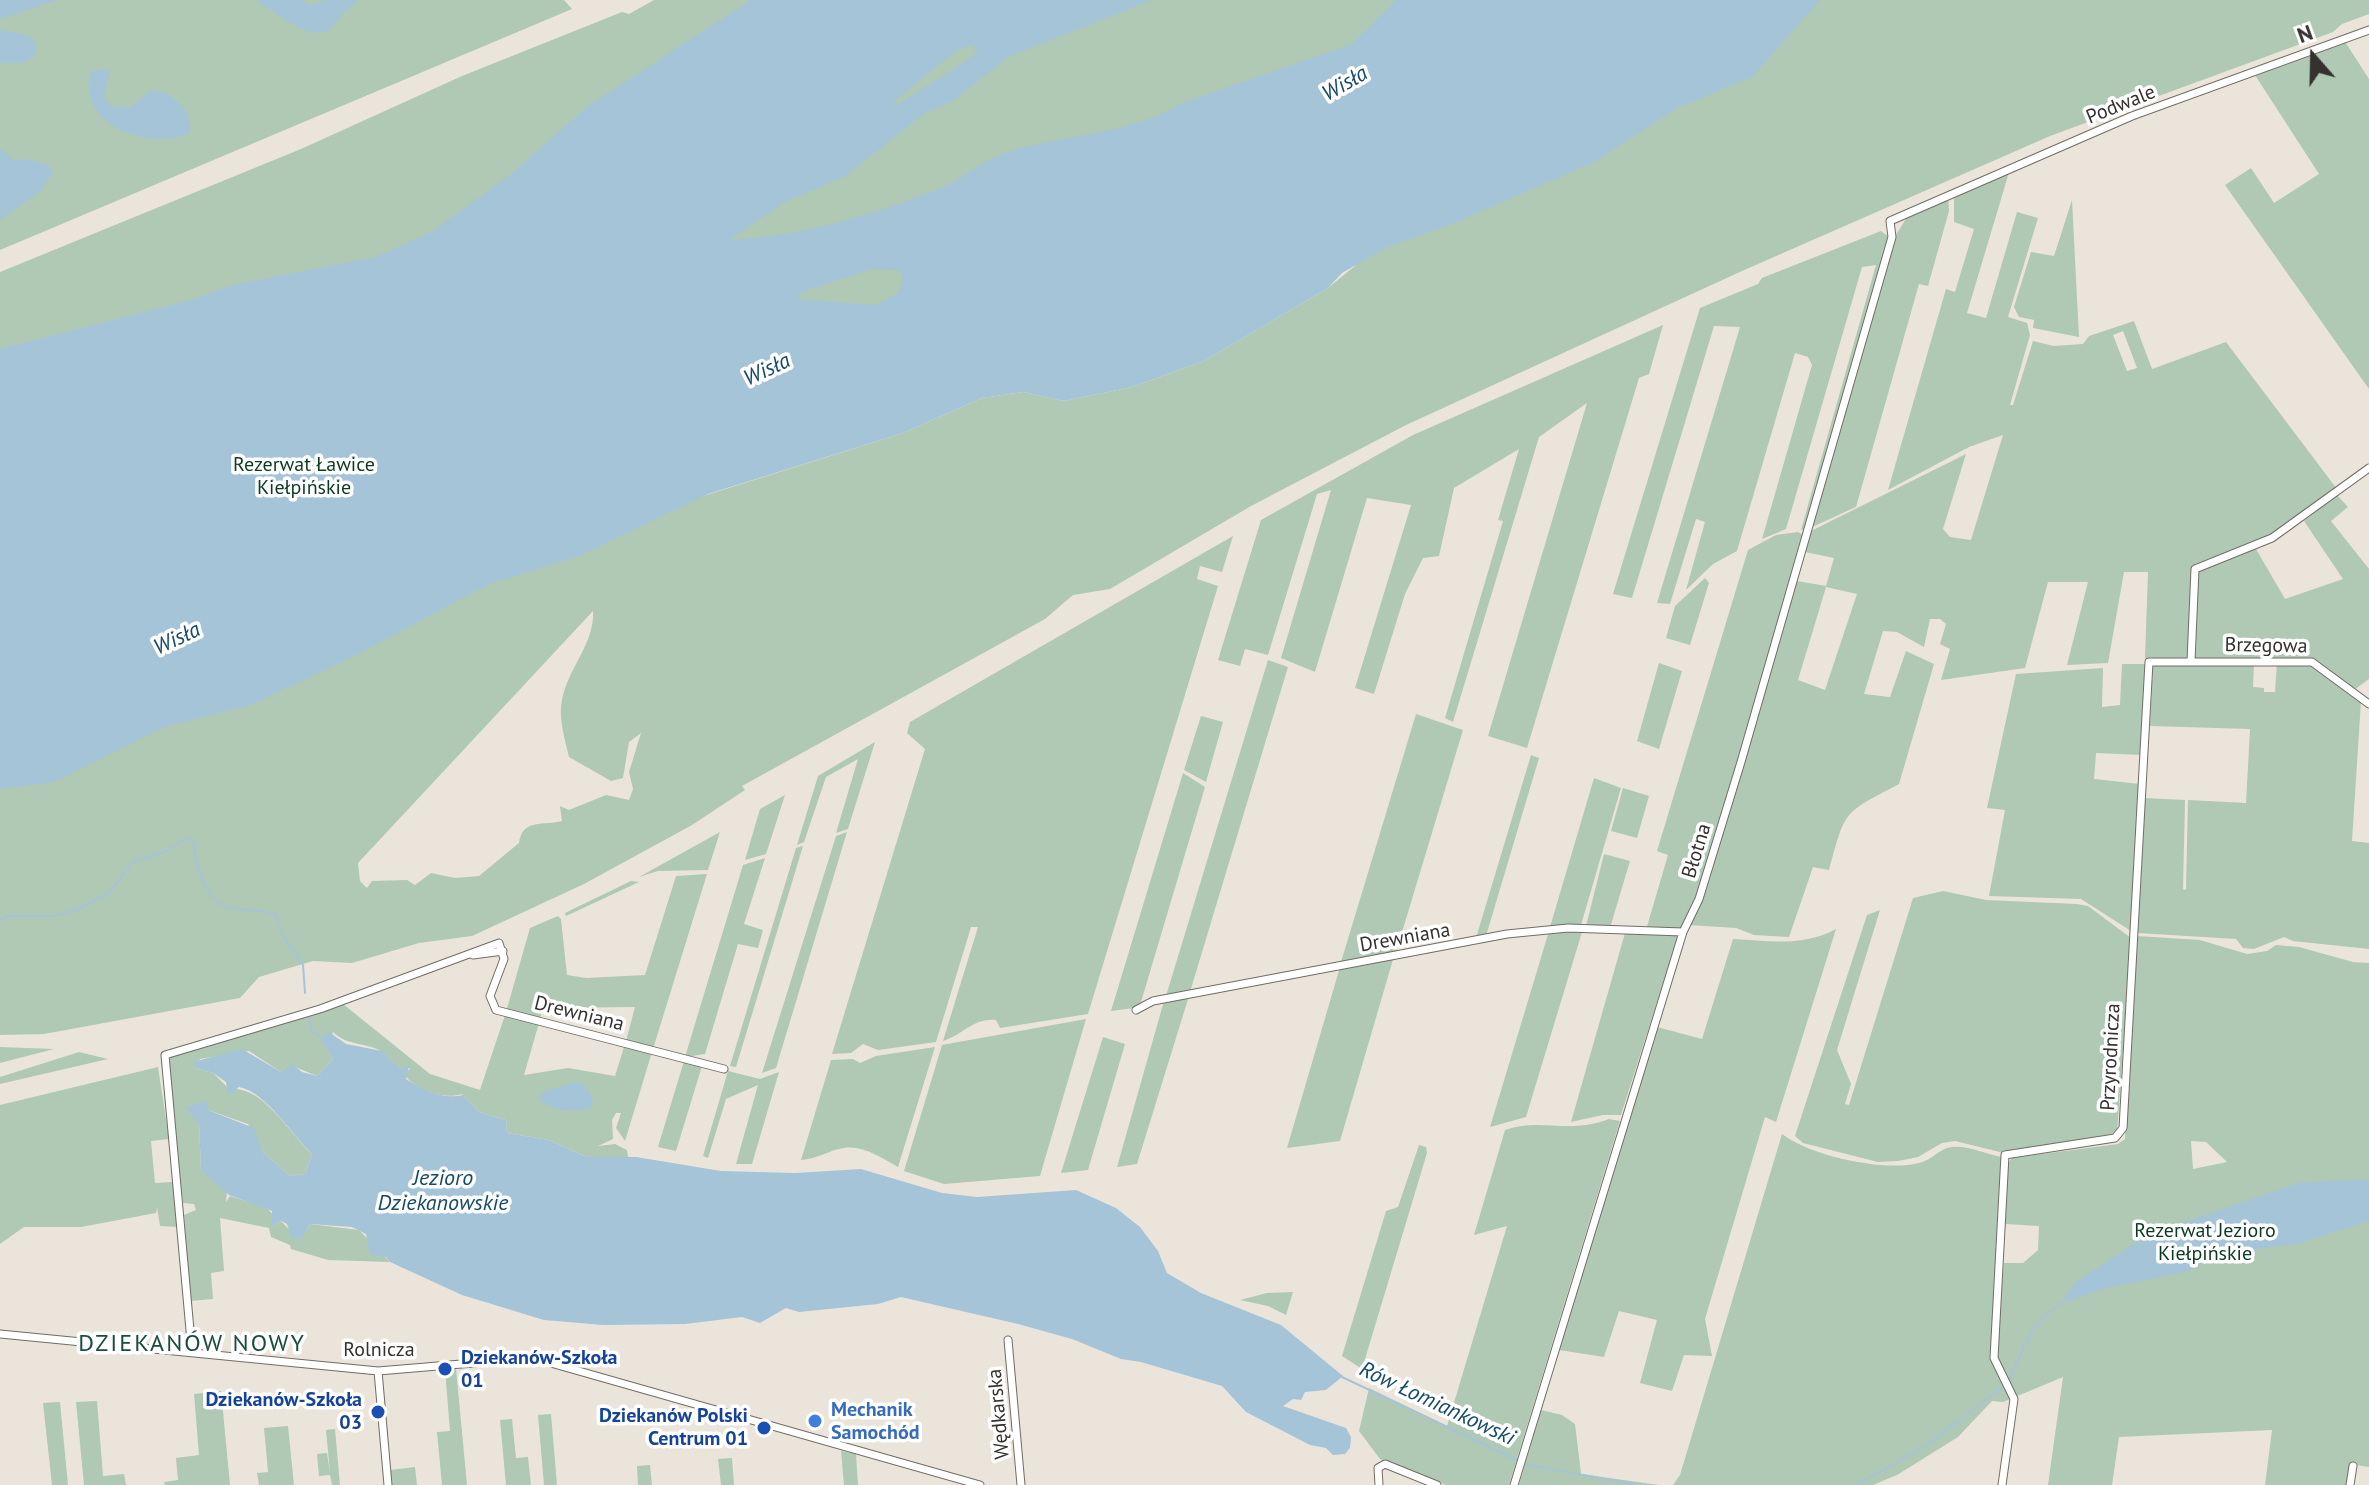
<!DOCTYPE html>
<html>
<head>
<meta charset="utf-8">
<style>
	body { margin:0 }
	#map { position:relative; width:2369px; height:1485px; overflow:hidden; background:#ebe4db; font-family:"PT Sans",sans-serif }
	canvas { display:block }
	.north { position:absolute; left:2273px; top:16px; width:80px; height:80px; -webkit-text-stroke:6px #fff; paint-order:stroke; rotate:340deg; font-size:22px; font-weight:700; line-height:32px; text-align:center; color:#34312e }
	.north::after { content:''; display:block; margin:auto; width:28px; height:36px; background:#34312e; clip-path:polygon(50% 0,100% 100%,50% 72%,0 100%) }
</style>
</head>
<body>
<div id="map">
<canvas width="2369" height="1485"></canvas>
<div class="north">N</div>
</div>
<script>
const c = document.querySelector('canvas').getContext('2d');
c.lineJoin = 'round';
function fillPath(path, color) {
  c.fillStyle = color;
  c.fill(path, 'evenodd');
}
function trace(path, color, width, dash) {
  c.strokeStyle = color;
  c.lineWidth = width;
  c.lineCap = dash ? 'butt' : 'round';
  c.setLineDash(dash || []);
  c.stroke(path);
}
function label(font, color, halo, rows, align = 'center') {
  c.font = font + ' "PT Sans",sans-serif';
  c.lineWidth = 7;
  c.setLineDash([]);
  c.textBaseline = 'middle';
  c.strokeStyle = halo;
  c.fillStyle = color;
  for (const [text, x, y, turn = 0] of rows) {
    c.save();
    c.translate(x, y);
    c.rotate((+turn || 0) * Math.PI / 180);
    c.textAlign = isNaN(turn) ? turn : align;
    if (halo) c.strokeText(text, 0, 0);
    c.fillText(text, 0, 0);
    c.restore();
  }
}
const green = new Path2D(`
	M 0,0 L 564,0 L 572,9 L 0,250 Z
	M 654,0 L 2369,0 L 2369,14 L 2342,24 L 2333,32 L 2050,136 L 1742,271 L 1406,425 L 1251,506 L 1110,589 L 1073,595 L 1045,619 L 742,786 L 745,790 L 692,825 L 584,884 L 472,936 L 419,943 L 352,963 L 313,961 L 259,977 L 240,998 L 44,1034 L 0,1035 L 0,272 L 301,149 L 462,76 L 622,12 L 629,14 ZM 1356,265 L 1328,288 L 1204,361 L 1132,387 L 1064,401 L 1023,392 L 982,398 L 903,433 L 700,497 L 754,440 ZM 593,611 C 595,643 568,668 562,700 C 558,717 565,740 569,757 L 611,781 L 623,778 L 629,742 L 641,733 L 629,772 L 633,789 L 629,800 L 606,795 L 569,810 L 560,806 L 562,821 C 545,826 522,818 519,843 L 479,876 L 455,878 L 431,873 L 415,885 L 407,880 L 372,881 L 367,888 L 360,881 L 358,863 Z
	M 2344,40 L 2369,79 L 2369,389 L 2225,185 L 2251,168 L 2274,203 L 2319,174 L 2253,72 Z
	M 2010,169 L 1967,313 L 1986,318 L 2017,212 L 2038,218 L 2008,317 L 2027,323 L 2030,335 L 2010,405 L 2013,405 L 2033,341 L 2054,346 L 2083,344 L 2089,336 L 2134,321 L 2152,369 L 2226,342 L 2337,489 L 2268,536 L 2195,564 L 2189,658 L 2145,658 L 2148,572 L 2124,572 L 2108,663 L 2067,665 L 2088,582 L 2048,582 L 2025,668 L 1941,680 L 1950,649 L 1940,644 L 1946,624 L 1940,619 L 1930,619 L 1924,647 L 1897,632 L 1883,631 L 1864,694 L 1890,697 L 1906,651 L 1934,664 L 1899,784 C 1843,814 1846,808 1829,870 L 1813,867 L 1789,937 L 1754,935 L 1736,928 L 1688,925 L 1706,888 L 1797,581 L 1826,586 L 1834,558 L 1805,552 L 1811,531 L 1966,454 L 1943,529 L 1950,537 L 1971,540 L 2003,435 L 1969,447 L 1888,490 L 1946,289 L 1955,292 L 1974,229 L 1954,222 L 1954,194 ZM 2123,331 L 2137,368 L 2127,371 L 2113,335 ZM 1826,587 L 1857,594 L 1825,690 L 1798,680 Z
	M 1948,196 L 1949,211 L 1928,286 L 1919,284 L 1856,507 L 1812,527 L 1894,238 L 1909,214 Z
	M 2072,200 L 2079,337 L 2033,328 L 2034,320 L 2019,317 L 2014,307 L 2031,252 L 2054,256 Z
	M 1881,231 L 1889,237 L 1806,529 L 1801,530 L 1876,265 L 1862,267 L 1786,529 L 1762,539 L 1812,365 L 1808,357 L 1795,353 L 1737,551 L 1713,564 L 1686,590 L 1705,522 L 1696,519 L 1670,604 L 1657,603 L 1740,327 L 1714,326 L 1632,598 L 1613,594 L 1700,308 L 1758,284 L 1762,278 Z
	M 1663,325 L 1649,374 L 1639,378 L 1527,748 L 1488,736 L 1587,403 L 1539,437 L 1453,722 L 1445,718 L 1503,521 L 1498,520 L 1519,449 L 1454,488 L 1439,556 L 1423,558 L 1405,594 L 1374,694 L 1355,688 L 1411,505 L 1367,498 L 1315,672 L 1281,658 L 1331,490 L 1317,494 L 1268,655 L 1245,649 L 1240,666 L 1218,660 L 1261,520 L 1413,435 Z
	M 2337,495 L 2348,507 L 2331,521 L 2369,569 L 2369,679 L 2354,690 L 2313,658 L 2194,658 L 2197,571 L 2256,549 L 2285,599 L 2343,579 L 2304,521 Z
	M 1798,532 L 1805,536 L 1697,898 L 1683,931 L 1646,930 L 1668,855 L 1657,851 L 1748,550 L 1776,535 Z
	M 1233,536 L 1222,572 L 1200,566 L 1197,579 L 1218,586 L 1088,1014 L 1000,1028 L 996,1020 C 975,1017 962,1035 943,1041 L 978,927 L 971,927 L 936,1042 L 878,1050 L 863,1044 L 851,1053 L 832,1054 L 925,749 L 907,733 L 910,722 Z
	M 1705,578 L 1709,583 L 1690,645 L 1666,638 L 1675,606 Z
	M 1268,660 L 1288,667 L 1190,992 L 1166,996 Z
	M 1659,663 L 1682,671 L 1659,749 L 1637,741 Z
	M 2254,663 L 2253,687 L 2264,688 L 2264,692 L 2275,692 L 2277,663 L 2312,663 L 2361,701 L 2352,841 L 2369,843 L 2369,949 L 2293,941 L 2284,937 L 2254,949 L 2243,948 L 2236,939 L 2138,933 L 2144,798 L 2185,800 L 2183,889 L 2186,890 L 2188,800 L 2246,803 L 2250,729 L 2150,726 L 2153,664 Z
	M 2122,664 L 2146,664 L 2142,755 L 2096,753 L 2094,779 L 2140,784 L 2131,931 L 2081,899 L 1989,896 L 2005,810 L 1987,808 L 2016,674 L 2103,668 L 2102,707 L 2120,705 Z
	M 1416,714 L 1463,730 L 1396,952 L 1341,962 Z
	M 1201,716 L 1223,722 L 1206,782 L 1184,770 Z
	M 875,742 L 848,829 L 836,833 L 858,759 L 826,777 L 804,842 L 797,845 L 818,776 Z
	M 1531,755 L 1539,758 L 1486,936 L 1476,938 Z
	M 1183,773 L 1205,787 L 1141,1002 L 1134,1008 L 1111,1011 Z
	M 1594,778 L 1621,788 L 1581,925 L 1550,927 Z
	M 1623,788 L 1649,796 L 1637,838 L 1611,831 Z
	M 785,795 L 766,854 L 745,860 L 760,809 Z
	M 720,832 L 708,870 L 658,871 L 639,877 Z
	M 847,832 L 776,1068 L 762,1073 L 836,836 Z
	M 803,846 L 736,1067 L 730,1066 L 796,848 Z
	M 1604,854 L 1630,861 L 1610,928 L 1586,926 Z
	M 765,858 L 744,924 L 763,930 L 758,948 L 738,944 L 705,1054 L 685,1057 L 743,865 Z
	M 707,874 L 653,1049 L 626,1041 L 635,1007 L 544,1008 L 539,1020 L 506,1012 L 530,928 L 558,916 L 561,919 L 567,975 L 586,978 L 645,975 L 676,876 Z
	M 631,881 L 639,882 L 566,916 L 565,913 Z
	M 1943,891 L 1986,900 L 2077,904 L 2088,906 L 2131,938 L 2117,1133 L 2004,1153 L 1955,1141 L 1942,1143 L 1918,1157 L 1898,1161 L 1878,1162 L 1803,1143 L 1795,1136 L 1867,915 L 1880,910 L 1837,1050 L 1851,1084 L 1845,1104 L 1849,1105 L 1913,898 Z
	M 1836,929 L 1776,1122 L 1765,1117 L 1705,1319 L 1712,1356 L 1684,1355 L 1672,1391 L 1640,1383 L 1657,1320 L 1619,1311 L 1604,1357 L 1559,1350 L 1657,1027 L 1702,1039 L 1733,939 C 1769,941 1803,947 1836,929 Z
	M 1549,931 L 1582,932 L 1526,1117 L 1490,1127 Z
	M 1625,933 L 1678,936 L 1621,1115 L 1603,1115 L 1571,1122 Z
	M 2137,936 L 2200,940 L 2247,954 L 2267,951 L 2276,945 L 2299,947 L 2353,962 L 2369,963 L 2369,1467 L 2350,1464 L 2347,1485 L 2265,1485 L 2272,1430 L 2119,1437 L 2112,1485 L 2048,1485 L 2063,1377 L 2003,1402 L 1992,1401 L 1958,1437 L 1897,1475 L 1873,1485 L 1673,1485 L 1680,1475 L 1782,1134 C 1811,1156 1883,1172 1919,1163 C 1932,1160 1940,1148 1952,1147 C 1967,1145 1986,1154 2001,1157 L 1996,1287 L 2002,1282 L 2004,1263 L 2023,1263 L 2038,1250 L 2039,1226 L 2005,1224 L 2008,1163 L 2012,1158 L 2118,1144 L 2125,1139 ZM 2191,1141 L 2206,1142 L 2227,1162 L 2193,1169 Z
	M 1394,956 L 1340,1141 L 1287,1148 L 1340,967 Z
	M 1189,996 L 1137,1164 L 1117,1167 L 1164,1001 Z
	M 343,1004 L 430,1074 L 480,1090 L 505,1015 L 539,1023 L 524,1075 L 568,1068 L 615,1076 L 625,1044 L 652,1052 L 625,1141 L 616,1128 L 621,1113 L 616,1113 L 612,1120 L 613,1139 L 598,1146 L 615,1144 L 627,1150 L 628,1157 L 586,1157 L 549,1140 L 507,1133 L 506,1120 L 479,1112 L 462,1094 C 445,1100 414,1090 405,1075 L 410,1068 L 400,1069 C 393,1065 392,1061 386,1055 C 371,1041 349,1048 333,1032 L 328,1050 L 333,1059 L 317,1076 L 295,1067 L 281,1072 L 249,1051 L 200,1059 L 196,1068 L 213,1073 L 229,1089 C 263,1085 289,1133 312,1154 L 305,1174 L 290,1176 L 262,1151 L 248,1124 L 208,1110 L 205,1104 L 189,1106 L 199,1125 L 201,1169 L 227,1191 L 226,1202 L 230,1196 L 267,1208 L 274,1216 L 272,1226 L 281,1221 L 299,1240 L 310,1224 L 359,1230 L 390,1262 L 328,1260 L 291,1249 L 290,1245 L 271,1237 L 269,1228 L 220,1218 L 224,1271 L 211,1273 L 213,1299 L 191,1301 L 184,1215 L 196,1210 L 194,1204 L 183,1203 L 168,1059 L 171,1055 Z
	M 1086,1019 L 1040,1176 L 944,1184 L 904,1171 L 942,1045 Z
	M 1103,1037 L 1125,1044 L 1088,1170 L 1061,1173 Z
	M 0,1047 L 54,1049 L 0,1063 Z
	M 935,1047 L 898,1167 C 882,1158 863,1145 844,1148 C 829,1150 818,1159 801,1160 L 831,1060 L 853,1059 L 860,1063 L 876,1056 Z
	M 79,1052 L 108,1059 L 0,1084 L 0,1077 Z
	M 684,1061 L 702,1066 L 676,1151 L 658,1147 Z
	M 158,1067 L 169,1139 L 151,1141 L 155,1183 L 173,1182 L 178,1227 L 160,1226 L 157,1207 L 156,1213 L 81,1227 L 24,1227 L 0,1244 L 0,1105 Z
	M 728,1071 L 760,1079 L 779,1072 L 752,1164 L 736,1164 L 758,1085 L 726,1099 L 708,1158 L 703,1156 Z
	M 1609,1119 L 1620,1121 L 1509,1485 L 1446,1485 L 1380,1459 L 1359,1431 L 1369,1388 L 1447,1426 L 1507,1226 L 1474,1235 L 1505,1130 C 1543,1117 1567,1135 1609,1119 Z
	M 1419,1145 L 1426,1147 L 1427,1153 L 1362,1369 L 1342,1356 L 1386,1211 L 1398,1207 Z
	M 1293,1292 L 1286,1315 L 1268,1306 L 1240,1300 L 1267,1293 Z
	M 456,1369 L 467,1485 L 442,1485 L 437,1432 L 450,1431 L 445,1370 Z
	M 221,1391 L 230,1485 L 165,1485 L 164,1482 L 178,1480 L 176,1458 L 199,1455 L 194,1394 Z
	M 97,1401 L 103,1476 L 124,1474 L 126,1485 L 84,1485 L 76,1402 Z
	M 60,1402 L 68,1485 L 52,1485 L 43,1403 Z
	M 1541,1410 L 1562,1415 L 1575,1424 L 1581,1474 L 1659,1485 L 1519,1485 Z
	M 551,1414 L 557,1485 L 544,1485 L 538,1415 Z
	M 512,1419 L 516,1458 L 528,1457 L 531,1485 L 506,1485 L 500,1420 Z
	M 288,1426 L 294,1485 L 259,1485 L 257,1473 L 268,1472 L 264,1428 Z
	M 335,1429 L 340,1485 L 332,1485 L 330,1475 L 319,1476 L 317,1454 L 327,1453 L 330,1473 L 326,1430 Z
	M 841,1451 L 856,1454 L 858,1485 L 844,1485 Z
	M 732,1458 L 734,1485 L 721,1485 L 718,1459 Z
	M 650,1465 L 652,1485 L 638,1485 L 637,1466 Z
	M 415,1467 L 417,1485 L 392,1485 L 390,1470 Z`);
const water = new Path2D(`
	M 0,0 L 58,0 L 0,19 Z
	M 256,0 L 300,0 L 310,5 L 326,0 L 357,0 C 353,6 349,8 344,12 C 337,18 335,27 327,31 C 307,40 273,11 256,0 Z
	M 751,0 L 1152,0 L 1008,57 L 953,101 L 926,112 L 844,177 L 787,201 L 729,240 C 799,237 876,214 941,188 C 964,179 982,160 1005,153 C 1062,134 1127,136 1180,104 L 1352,44 L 1396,0 L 1820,0 L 1752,77 L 1677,108 L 1594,162 L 1454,223 L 1385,248 L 1342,273 L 1328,288 L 1204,361 L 1132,387 L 1064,401 L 1023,392 L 982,398 L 903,433 L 708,494 L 579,556 L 487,585 L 354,656 L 251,705 L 164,727 L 54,782 L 0,789 L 0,349 L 191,300 L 237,284 L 376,257 L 433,231 L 511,174 L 588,106 ZM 972,45 L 978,52 C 953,72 925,85 899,104 L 892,103 L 956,51 ZM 872,269 L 899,270 L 904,279 L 897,294 L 875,305 L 797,299 L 801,292 Z
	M 0,30 L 29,36 L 36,43 L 35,55 L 24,63 L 0,63 Z
	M 99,69 L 110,71 L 104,97 L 111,107 L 131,107 L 151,90 C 173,92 193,110 190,133 C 148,151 77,126 90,72 Z
	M 0,148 L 13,160 C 24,159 44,159 53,171 L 41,191 L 0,220 Z
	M 329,1032 L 346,1044 L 382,1051 L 400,1069 L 409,1066 L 406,1079 C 422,1090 444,1100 463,1095 L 479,1112 L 506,1120 L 507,1133 L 549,1140 L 586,1157 L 636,1157 L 721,1171 L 795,1173 L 861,1169 L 942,1193 L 977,1197 L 1076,1190 L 1116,1208 L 1140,1227 L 1158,1251 L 1167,1273 L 1201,1293 L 1281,1325 L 1343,1376 L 1326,1390 L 1305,1392 L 1301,1400 L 1293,1399 L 1283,1406 L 1346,1428 L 1351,1437 L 1350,1448 L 1345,1454 L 1333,1455 L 1326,1448 L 1310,1445 L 1246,1412 L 1222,1386 L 1141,1362 L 1121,1359 L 1072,1339 L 1018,1324 L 901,1297 L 878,1304 L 799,1312 L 786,1308 L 760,1323 L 742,1317 L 685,1324 L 603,1325 L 544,1320 L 462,1295 L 390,1262 L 386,1257 L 370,1254 L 366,1234 L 352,1227 L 310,1224 L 300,1240 L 291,1237 L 287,1224 L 281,1221 L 272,1226 L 272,1211 L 229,1195 L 206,1175 L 201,1169 L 199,1125 L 186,1107 L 207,1101 L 208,1110 L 254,1128 L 262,1151 L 290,1176 L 305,1174 L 312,1154 C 293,1136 266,1092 239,1087 L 231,1094 L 227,1092 L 226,1082 L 213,1073 L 196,1068 L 193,1062 L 242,1049 L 281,1072 L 292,1064 L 302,1072 L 317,1076 L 333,1059 L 321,1039 Z
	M 576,1082 C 586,1084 595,1097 592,1107 C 575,1113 550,1111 538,1098 L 545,1091 Z
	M 2369,1179 L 2369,1221 L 2296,1244 L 2218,1254 L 2189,1271 L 2102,1289 L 2067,1302 L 2065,1297 L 2076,1282 L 2149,1234 L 2299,1183 Z`);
const stream = new Path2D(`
	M 0,920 L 8,916 L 55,916 L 81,908 L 110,892 L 134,861 L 164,852 L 187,838 L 196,844 C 193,858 198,867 203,880 C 218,919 241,905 276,914 L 284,938 L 303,965 L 305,993
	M 309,1019 L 312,1031 L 322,1038
	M 1342,1377 L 1517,1460
	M 2010,1378 C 2026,1340 2032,1322 2068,1298
	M 1524,1464 L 1637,1485
	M 1856,1485 L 1927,1445 L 2004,1386`);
const minor = new Path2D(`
	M 2191,661 L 2195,569 L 2272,538 L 2369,468
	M 473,955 L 503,951
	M 1136,1010 L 1153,1001 L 1507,934 L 1568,928 L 1683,932
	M 0,1334 L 378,1371 L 533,1358 L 980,1485
	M 1008,1340 L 1021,1485
	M 192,1352 L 165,1055 L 320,1009 L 499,943 L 504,959 L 490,996 L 496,1010 L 724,1069
	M 378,1371 L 388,1485
	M 1379,1485 L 1378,1468 L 1385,1464 L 1437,1485
	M 1514,1485 L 1683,932 L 1699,899 L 1741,762 L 1892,237 L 1890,221 L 2132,116 L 2369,30
	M 2002,1485 L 2014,1399 L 1994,1358 L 2005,1155 L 2115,1138 L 2123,1128 L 2149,662 L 2312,662 L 2369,704
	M 2350,1485 L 2353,1466`);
const markers = [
	[445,1369,8,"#1a4fb4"],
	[378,1412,8,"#1a4fb4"],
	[815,1421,8,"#3f7fe0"],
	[764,1428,8,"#1a4fb4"]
];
const streetNames = [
	["Podwale",2121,105,-22],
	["Brzegowa",2266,646,1],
	["Błotna",1697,851,-73],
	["Drewniana",1405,938,-10],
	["Drewniana",579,1014,14],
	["Przyrodnicza",2111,1057,-87],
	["Rolnicza",379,1350],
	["Wędkarska",999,1414,-95]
];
const parkNames = [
	["Rezerwat Ławice",304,465],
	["Kiełpińskie",304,488],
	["Rezerwat Jezioro",2205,1231],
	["Kiełpińskie",2205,1254]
];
const transitNames = [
	["Dziekanów-Szkoła",461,1358,"left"],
	["01",461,1381,"left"],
	["Dziekanów-Szkoła",362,1400],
	["03",362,1423],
	["Dziekanów Polski",748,1416],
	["Centrum 01",748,1439]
];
const shopNames = [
	["Mechanik",831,1410],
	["Samochód",831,1433]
];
const waterNames = [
	["Wisła",1345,84,-30],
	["Wisła",767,370,-25],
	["Wisła",177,639,-25],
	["Jezioro",443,1179],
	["Dziekanowskie",443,1204],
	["Rów Łomiankowski",1437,1404,25]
];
const quarterNames = [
	["DZIEKANÓW NOWY",192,1344]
];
fillPath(green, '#afc9b5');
fillPath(water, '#a6c4d8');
trace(stream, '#a6c4d8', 2);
trace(minor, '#726c64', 9);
trace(minor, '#fff', 7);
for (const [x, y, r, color] of markers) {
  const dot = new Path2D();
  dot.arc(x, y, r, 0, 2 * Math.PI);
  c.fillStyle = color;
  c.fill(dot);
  trace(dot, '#fff', 3);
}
label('20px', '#34312e', '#fff', streetNames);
label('20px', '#093b1e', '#fff', parkNames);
label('bold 20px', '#164399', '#fff', transitNames, 'right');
label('bold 20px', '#366cbe', '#fff', shopNames, 'left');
label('italic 22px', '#154b68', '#fff', waterNames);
c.letterSpacing = '2px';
label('24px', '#1a4c3c', '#fff', quarterNames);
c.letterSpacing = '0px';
</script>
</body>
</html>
